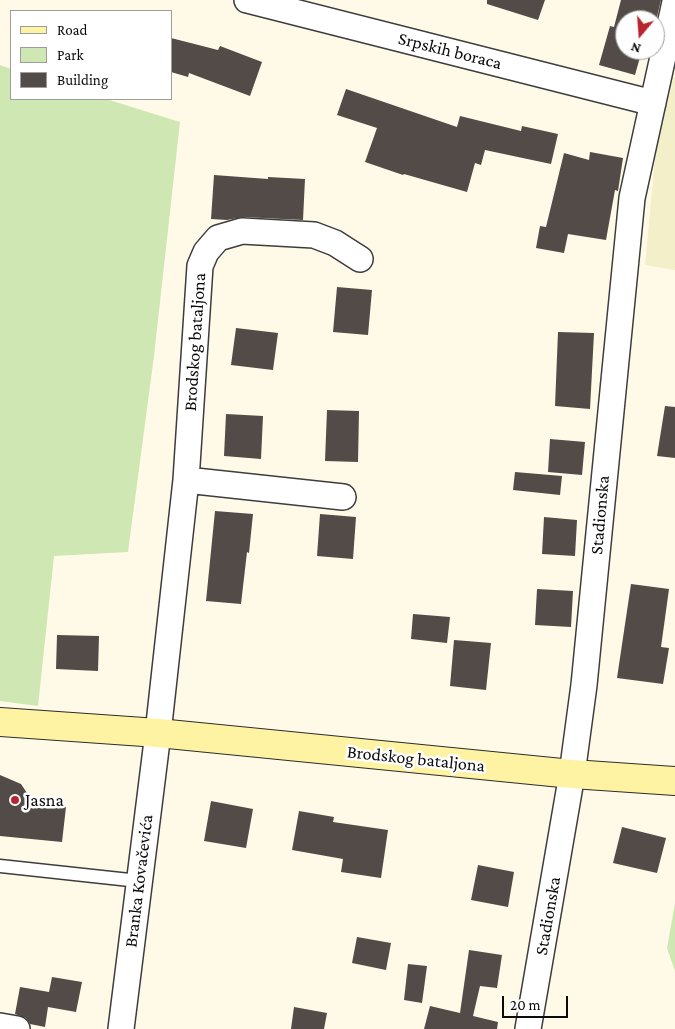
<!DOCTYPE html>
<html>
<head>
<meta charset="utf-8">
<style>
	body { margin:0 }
	#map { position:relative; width:675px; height:1029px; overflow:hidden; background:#fffae7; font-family:"Crimson Pro",serif }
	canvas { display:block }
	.legend { position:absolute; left:10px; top:10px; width:162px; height:90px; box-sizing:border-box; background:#fff; border:1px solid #9d9d9d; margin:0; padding:6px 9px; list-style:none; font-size:15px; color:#0a0a0a }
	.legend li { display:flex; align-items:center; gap:10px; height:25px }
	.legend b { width:25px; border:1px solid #9d9d9d }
	.north { position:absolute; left:615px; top:10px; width:50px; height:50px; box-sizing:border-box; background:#fff; border:1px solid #9d9d9d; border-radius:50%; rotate:198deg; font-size:14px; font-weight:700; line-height:20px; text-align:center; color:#0a0a0a }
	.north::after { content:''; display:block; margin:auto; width:18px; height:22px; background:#b7252f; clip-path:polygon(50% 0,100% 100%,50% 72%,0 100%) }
	.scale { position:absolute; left:502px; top:996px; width:66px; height:22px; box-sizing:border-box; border:2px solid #0a0a0a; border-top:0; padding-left:6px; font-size:15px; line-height:18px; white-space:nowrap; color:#0a0a0a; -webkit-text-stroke:4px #fff; paint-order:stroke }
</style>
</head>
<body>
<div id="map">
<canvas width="675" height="1029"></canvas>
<ul class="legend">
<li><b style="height:6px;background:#fef2a3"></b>Road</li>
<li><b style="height:14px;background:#cfe7b3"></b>Park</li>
<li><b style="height:14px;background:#524b47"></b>Building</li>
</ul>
<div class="north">N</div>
<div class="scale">20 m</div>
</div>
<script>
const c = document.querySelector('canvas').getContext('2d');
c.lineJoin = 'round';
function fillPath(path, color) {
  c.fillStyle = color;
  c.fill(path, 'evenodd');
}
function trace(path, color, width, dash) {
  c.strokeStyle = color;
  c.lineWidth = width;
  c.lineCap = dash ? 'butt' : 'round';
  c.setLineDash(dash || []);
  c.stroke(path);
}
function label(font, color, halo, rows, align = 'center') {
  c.font = font + ' "Crimson Pro",serif';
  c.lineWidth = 5;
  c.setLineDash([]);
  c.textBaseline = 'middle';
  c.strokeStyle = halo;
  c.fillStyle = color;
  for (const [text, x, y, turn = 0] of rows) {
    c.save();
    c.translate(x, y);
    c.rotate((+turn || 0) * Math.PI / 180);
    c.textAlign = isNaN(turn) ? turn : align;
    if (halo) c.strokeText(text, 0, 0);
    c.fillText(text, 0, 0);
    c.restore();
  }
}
const farmland = new Path2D(`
	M 673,77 L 675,78 L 675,270 L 645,265 L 656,148 Z`);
const green = new Path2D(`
	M 0,65 L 11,69 L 11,99 L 106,99 L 180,122 L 154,356 L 128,552 L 54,556 L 38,706 L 0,701 Z
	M 675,903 L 675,971 L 667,948 Z`);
const building = new Path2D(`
	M 487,0 L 545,0 L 538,20 L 487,4 Z
	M 621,0 L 661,0 L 656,21 L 650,19 L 625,20 L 625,50 L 642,50 L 635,75 L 599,65 L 610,26 L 614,27 Z
	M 171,38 L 218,50 L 220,46 L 262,62 L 250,96 L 189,73 L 188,77 L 171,72 Z
	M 346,89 L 457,127 L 460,116 L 521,131 L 522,126 L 558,134 L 551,164 L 485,150 L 481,165 L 475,163 L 467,192 L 404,174 L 403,175 L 365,162 L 377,128 L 337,115 Z
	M 590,152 L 623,158 L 618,191 L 615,190 L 606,240 L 568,234 L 564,253 L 536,248 L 540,226 L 546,227 L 564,153 L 589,160 Z
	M 214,175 L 268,179 L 268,177 L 305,179 L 303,220 L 243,217 L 227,220 L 211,219 Z
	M 337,287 L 372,290 L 368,335 L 333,332 Z
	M 236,328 L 278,333 L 273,370 L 231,365 Z
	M 558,332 L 594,333 L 590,409 L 555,406 Z
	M 665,406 L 675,407 L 675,458 L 657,456 Z
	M 327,410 L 359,411 L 358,462 L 325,461 Z
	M 226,414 L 263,416 L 261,459 L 224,456 Z
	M 550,439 L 585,442 L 582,475 L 548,472 Z
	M 515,472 L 562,476 L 560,495 L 513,490 Z
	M 215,511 L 253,514 L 249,553 L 247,552 L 241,604 L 206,601 Z
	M 320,514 L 356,517 L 353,559 L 317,556 Z
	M 544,517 L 577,520 L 575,556 L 542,554 Z
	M 631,584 L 669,589 L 661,647 L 669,648 L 663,684 L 617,678 Z
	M 537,589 L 573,591 L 571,627 L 535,625 Z
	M 413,614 L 450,617 L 447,643 L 411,639 Z
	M 57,635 L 99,636 L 98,671 L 56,669 Z
	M 454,640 L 491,643 L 486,690 L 450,686 Z
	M 0,775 L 21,784 L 29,796 L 33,805 L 66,807 L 62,842 L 0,836 Z
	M 211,801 L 253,809 L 246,848 L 204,841 Z
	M 299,811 L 334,817 L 333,822 L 388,830 L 381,878 L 341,872 L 343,859 L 292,850 Z
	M 622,827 L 666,838 L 657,873 L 613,863 Z
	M 478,865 L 514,872 L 508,907 L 471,900 Z
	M 357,937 L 391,943 L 386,970 L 352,963 Z
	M 469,950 L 502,955 L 497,988 L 480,986 L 473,1016 L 498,1022 L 497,1029 L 424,1029 L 430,1006 L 460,1013 Z
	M 408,964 L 427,966 L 422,1003 L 404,1000 Z
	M 52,977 L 82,982 L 76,1012 L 48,1007 L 45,1027 L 30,1024 L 26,1018 L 15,1014 L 20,987 L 49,992 Z
	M 294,1007 L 327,1013 L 324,1029 L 291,1029 Z`);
const lane = new Path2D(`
	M 0,866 L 139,881`);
const street = new Path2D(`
	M 247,0 L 653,103
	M 186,480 L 343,497
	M 0,1026 L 17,1029
	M 121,1029 L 158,733 L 186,480 L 200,266 L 206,252 L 218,238 L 242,231 L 314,235 L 335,243 L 360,259
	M 528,1029 L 572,774 L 584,685 L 632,198 L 675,2`);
const secondary = new Path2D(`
	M 0,722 L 158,733 L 572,774 L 675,781`);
const markers = [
	[15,800,5,"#b7252f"]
];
const streetNames = [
	["Srpskih boraca",450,51,14],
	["Brodskog bataljona",195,342,-86],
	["Stadionska",600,515,-85],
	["Brodskog bataljona",416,759,6],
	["Branka Kovačevića",139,881,-83],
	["Stadionska",548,916,-80]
];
const poiNames = [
	["Jasna",25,800]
];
fillPath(farmland, '#f3efc9');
fillPath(green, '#cfe7b3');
fillPath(building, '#524b47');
trace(lane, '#3d3d3d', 15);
trace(street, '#3d3d3d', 28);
trace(secondary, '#2c2c2c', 30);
trace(lane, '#fff', 12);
trace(street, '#fff', 25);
trace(secondary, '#fef2a3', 28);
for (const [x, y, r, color] of markers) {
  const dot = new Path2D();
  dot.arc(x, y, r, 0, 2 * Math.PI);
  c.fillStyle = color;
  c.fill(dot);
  trace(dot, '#fff', 2);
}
label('18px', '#0a0a0a', '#fff', streetNames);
label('18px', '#0a0a0a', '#fff', poiNames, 'left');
</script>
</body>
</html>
